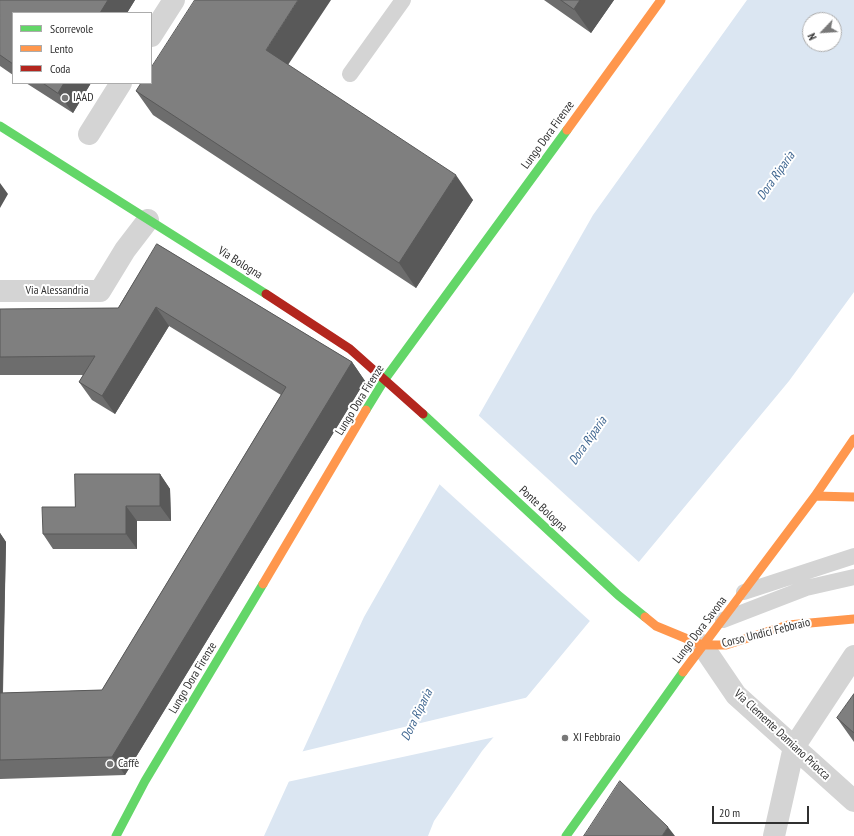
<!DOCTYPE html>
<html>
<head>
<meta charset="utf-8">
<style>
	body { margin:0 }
	#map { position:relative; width:854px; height:836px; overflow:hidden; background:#fff; font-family:"PT Sans Narrow",sans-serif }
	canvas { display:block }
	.legend { position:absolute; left:12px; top:12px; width:140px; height:72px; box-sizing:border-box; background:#fff; border:1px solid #acacac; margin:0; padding:5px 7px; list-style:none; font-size:12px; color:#303030 }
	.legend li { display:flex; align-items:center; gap:8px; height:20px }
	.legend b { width:20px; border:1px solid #acacac }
	.north { position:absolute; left:802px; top:12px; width:40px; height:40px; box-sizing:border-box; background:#fff; border:1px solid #acacac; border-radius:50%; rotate:245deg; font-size:11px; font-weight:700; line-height:16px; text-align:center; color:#303030 }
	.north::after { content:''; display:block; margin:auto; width:14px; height:18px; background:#787878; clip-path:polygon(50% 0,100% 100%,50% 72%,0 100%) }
	.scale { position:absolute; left:712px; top:806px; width:97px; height:18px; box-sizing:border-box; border:2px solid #303030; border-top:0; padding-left:5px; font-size:12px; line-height:14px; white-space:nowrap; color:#303030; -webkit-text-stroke:3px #fff; paint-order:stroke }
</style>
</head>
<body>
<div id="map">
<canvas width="854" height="836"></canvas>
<ul class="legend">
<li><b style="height:5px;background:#63d668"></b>Scorrevole</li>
<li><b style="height:5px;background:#ff974d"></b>Lento</li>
<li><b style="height:5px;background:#b3261e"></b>Coda</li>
</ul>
<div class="north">N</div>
<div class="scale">20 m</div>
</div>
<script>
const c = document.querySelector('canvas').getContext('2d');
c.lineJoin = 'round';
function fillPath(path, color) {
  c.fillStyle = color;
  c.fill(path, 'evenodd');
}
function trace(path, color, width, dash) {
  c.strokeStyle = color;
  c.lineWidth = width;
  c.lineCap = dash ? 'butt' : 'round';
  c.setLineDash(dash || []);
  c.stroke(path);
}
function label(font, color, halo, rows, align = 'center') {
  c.font = font + ' "PT Sans Narrow",sans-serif';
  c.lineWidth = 4;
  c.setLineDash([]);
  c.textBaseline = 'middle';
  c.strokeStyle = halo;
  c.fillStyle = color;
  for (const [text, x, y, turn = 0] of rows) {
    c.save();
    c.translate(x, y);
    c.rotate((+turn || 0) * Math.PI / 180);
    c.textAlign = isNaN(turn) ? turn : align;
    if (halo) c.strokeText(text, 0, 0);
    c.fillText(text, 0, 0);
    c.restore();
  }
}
const water = new Path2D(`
	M 747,0 L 854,0 L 854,292 L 789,381 L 482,751 L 434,821 L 428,836 L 264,836 L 364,617 L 593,215 ZM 810,20 L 834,20 L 834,44 L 810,44 Z`);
const pier = new Path2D(`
	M 477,414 L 640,563 L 591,622 L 438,483 Z
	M 529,697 L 495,737 L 287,782 L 300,752 Z`);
const lane = new Path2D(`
	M 350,74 L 403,0
	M 744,592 L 854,556
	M 723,620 L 806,588 L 854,577`);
const street = new Path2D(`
	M 151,36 L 174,0
	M 89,134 L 121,83
	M 0,291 L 100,291 L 125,250 L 148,220
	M 702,645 L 736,695 L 854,801
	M 774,836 L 794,747 L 854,656`);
const fast = new Path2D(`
	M 0,126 L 266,294
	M 366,410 L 385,379 L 567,130
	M 423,414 L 618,595 L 645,617
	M 116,836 L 145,781 L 263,584
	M 566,836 L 683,672`);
const slow = new Path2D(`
	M 567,130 L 661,0
	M 815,496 L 854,497
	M 263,584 L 366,410
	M 645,617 L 656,626 L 702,645 L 726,645 L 788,625 L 854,619
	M 683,672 L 815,496 L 854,439`);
const jam = new Path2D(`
	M 266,294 L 350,349 L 423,414`);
const wall = new Path2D(`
	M 0,0 L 135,0 L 127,13 L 13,13 L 13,75 L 0,66 Z
	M 544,0 L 614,0 L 591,33 Z
	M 288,65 L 473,200 L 416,288 L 153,115 L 136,91 Z
	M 26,83 L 91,83 L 73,113 Z
	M 157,244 L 352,362 L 365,381 L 125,775 L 0,779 L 0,533 L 6,542 L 3,693 L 102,690 L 281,395 L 169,326 L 115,414 L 92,400 L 79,382 L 83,375 L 0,375 L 0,309 L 118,308 Z
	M 160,474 L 170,489 L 171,521 L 137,521 L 137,549 L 53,549 L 43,534 Z
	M 854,694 L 854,742 L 837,718 Z`);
const shadedWall = new Path2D(`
	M 108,0 L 135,0 L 127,13 L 100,13 Z
	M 298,0 L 331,0 L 282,74 L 266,50 Z
	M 580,0 L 614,0 L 591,33 L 574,9 Z
	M 64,83 L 91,83 L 73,113 L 58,93 Z
	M 456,175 L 473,200 L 416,288 L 399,263 Z
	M 0,183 L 8,194 L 0,208 Z
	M 156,307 L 169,326 L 115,414 L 102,396 Z
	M 352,362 L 365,381 L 125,775 L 112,757 Z
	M 160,474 L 170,489 L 171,521 L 160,506 Z
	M 126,506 L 137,521 L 137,549 L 126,534 Z
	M 0,533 L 6,542 L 2,712 L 0,709 Z
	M 668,827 L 675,836 L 662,836 Z`);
const building = new Path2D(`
	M 0,0 L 108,0 L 100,13 L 13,13 L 13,64 L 0,55 Z
	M 195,0 L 298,0 L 266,50 L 456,175 L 399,263 L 136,91 L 141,83 L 151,83 L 151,68 Z
	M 561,0 L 580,0 L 574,9 Z
	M 43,83 L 64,83 L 58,93 Z
	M 157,244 L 352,362 L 112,757 L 0,760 L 0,693 L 102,690 L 286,387 L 156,307 L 102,396 L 79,382 L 95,356 L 0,357 L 0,309 L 118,308 Z
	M 75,474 L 160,474 L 160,506 L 126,506 L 126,534 L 43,534 L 42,507 L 75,507 Z
	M 854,694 L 854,733 L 837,718 Z
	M 620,781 L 668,827 L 662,836 L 584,836 Z`);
const markers = [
	[65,98,4,"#787878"],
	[565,738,4,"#787878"],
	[110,764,4,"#787878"]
];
const poiNames = [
	["IAAD",73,98],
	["XI Febbraio",573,738],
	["Caffè",118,764]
];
const streetNames = [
	["Lungo Dora Firenze",548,135,-54],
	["Via Bologna",240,263,32],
	["Via Alessandria",57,291],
	["Lungo Dora Firenze",360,400,-58],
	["Ponte Bologna",543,509,43],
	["Lungo Dora Savona",700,630,-53],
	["Corso Undici Febbraio",766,633,-14],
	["Lungo Dora Firenze",193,678,-59],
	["Via Clemente Damiano Priocca",782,735,43]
];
const waterNames = [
	["Dora Riparia",776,176,-55],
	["Dora Riparia",588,441,-55],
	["Dora Riparia",417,715,-64]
];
fillPath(water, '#dbe6f2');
fillPath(pier, '#fff');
trace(lane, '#d4d4d4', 16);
trace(street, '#d4d4d4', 22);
trace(fast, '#63d668', 9);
trace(slow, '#ff974d', 9);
trace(jam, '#b3261e', 9);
fillPath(wall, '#6d6d6d');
fillPath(shadedWall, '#595959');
fillPath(building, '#7f7f7f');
trace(building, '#595959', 1);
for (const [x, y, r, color] of markers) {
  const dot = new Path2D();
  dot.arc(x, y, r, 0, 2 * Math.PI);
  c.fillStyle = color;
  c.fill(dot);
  trace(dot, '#fff', 1.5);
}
label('12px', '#303030', '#fff', poiNames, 'left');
label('12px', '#303030', '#fff', streetNames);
label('italic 13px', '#406791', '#fff', waterNames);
</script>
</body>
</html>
